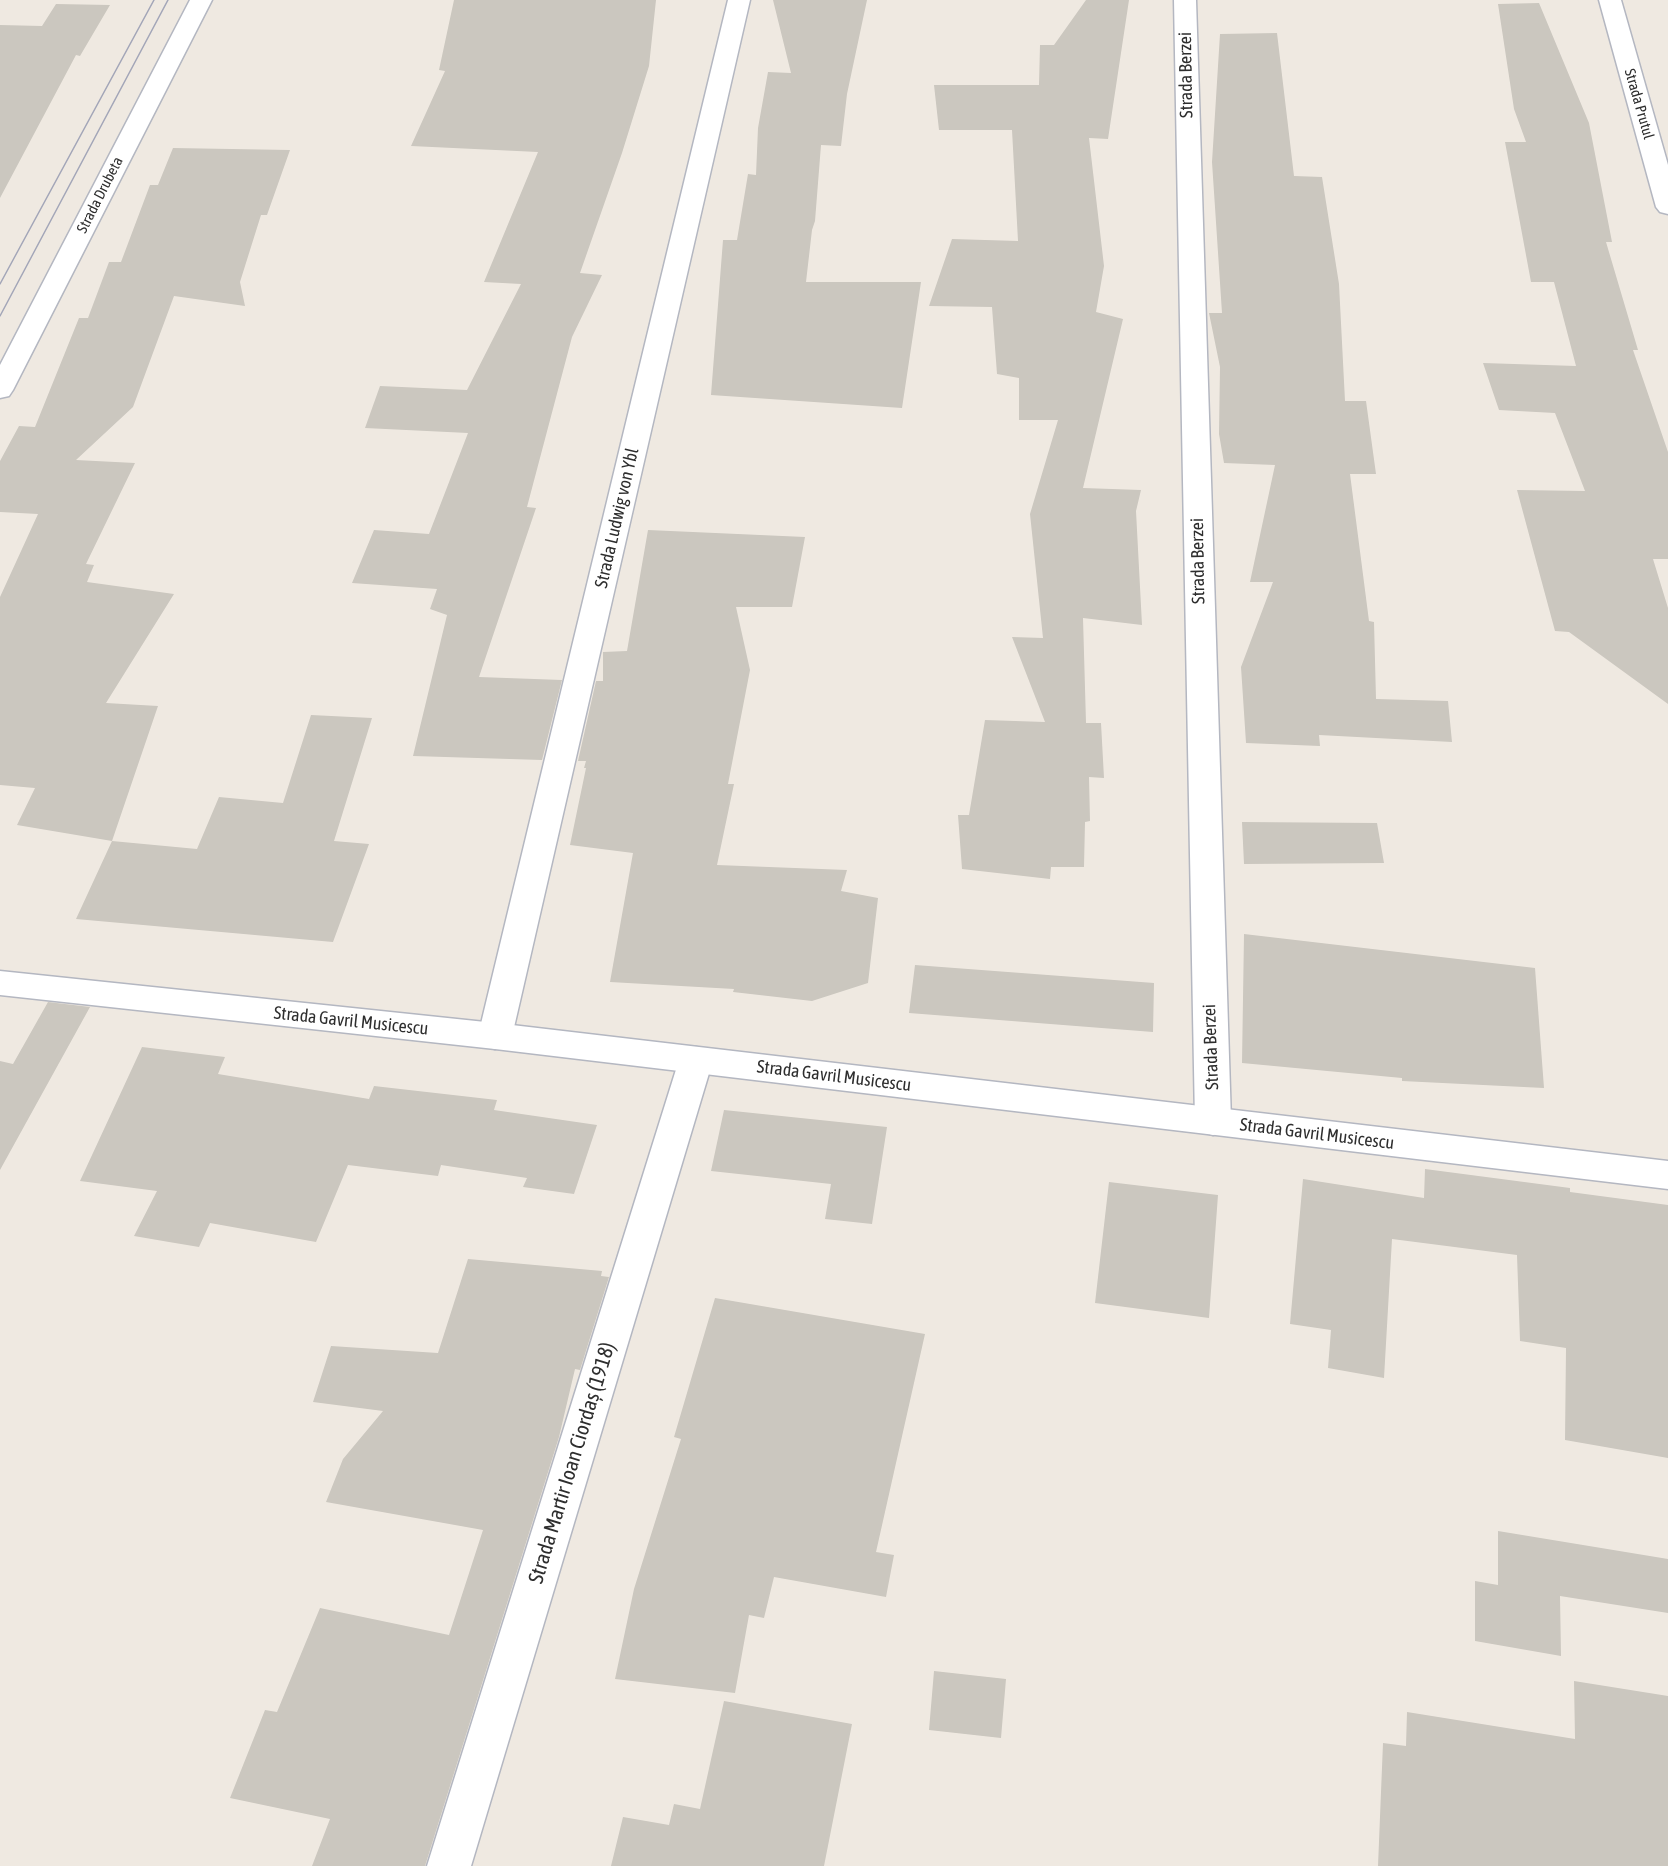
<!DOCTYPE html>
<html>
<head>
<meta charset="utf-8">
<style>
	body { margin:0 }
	canvas { display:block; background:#efe9e1 }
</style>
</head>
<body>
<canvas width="1668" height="1866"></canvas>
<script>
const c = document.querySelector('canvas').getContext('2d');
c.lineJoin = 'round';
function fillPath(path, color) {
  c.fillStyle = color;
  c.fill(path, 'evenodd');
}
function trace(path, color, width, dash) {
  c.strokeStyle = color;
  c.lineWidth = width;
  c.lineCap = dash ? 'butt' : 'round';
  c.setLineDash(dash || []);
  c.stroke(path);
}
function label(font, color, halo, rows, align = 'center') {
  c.font = font + ' "Asap Condensed",sans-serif';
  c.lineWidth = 4.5;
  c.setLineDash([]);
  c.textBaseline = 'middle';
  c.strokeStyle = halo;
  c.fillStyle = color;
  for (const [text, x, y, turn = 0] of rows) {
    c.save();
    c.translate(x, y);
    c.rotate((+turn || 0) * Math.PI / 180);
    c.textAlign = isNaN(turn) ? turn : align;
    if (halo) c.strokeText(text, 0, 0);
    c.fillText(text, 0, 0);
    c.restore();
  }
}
const building = new Path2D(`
	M 454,0 L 656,0 L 649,66 L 622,153 L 580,273 L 602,275 L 572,337 L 527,507 L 536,508 L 479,677 L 562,680 L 542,760 L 413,756 L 447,615 L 430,609 L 437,589 L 352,583 L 374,530 L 429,534 L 468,433 L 365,428 L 380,386 L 467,390 L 521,284 L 484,282 L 538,152 L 411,146 L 445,71 L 439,70 Z
	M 773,0 L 867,0 L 847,94 L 841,146 L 821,145 L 815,221 L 812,230 L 806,282 L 921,282 L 902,408 L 711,395 L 723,240 L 737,240 L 748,174 L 756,175 L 758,128 L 768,72 L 791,73 Z
	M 1086,0 L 1129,0 L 1108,139 L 1089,138 L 1104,266 L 1096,312 L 1123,319 L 1083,488 L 1141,490 L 1136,511 L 1142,625 L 1083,618 L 1086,723 L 1101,723 L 1104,778 L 1089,777 L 1090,821 L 1085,822 L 1084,867 L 1051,867 L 1050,879 L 962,869 L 958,815 L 969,815 L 985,720 L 1045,722 L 1012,637 L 1043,638 L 1030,514 L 1058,420 L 1019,420 L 1019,378 L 997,374 L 992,307 L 929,306 L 952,239 L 1018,241 L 1012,130 L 939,130 L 934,85 L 1039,85 L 1040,45 L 1054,45 Z
	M 1539,3 L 1589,123 L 1612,242 L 1606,242 L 1638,350 L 1633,350 L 1668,452 L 1668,559 L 1653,559 L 1668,608 L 1668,704 L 1569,632 L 1555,631 L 1517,490 L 1585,491 L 1555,413 L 1499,410 L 1483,363 L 1576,366 L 1554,282 L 1531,282 L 1505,142 L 1526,142 L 1514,109 L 1498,4 Z
	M 56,4 L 110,5 L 80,56 L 76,55 L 0,198 L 0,25 L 42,26 Z
	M 1277,33 L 1294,176 L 1322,177 L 1339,284 L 1345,401 L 1366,401 L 1376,474 L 1350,474 L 1369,621 L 1374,622 L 1376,699 L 1448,701 L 1452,742 L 1319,735 L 1320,746 L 1246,743 L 1241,667 L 1273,582 L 1250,582 L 1275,465 L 1224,463 L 1219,434 L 1220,367 L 1209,313 L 1222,313 L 1212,162 L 1220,34 Z
	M 173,148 L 290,150 L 267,215 L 261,215 L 240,282 L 245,306 L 174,296 L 133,407 L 76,460 L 135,463 L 86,564 L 94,565 L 87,582 L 174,594 L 106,703 L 158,706 L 112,841 L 17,825 L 35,788 L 0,785 L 0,597 L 38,514 L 0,512 L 0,461 L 19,426 L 35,427 L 79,318 L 88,318 L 109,262 L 121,262 L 150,185 L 158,185 Z
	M 648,530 L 805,537 L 792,607 L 736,607 L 750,670 L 728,784 L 734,784 L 717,865 L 847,870 L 841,891 L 878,898 L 868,983 L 812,1001 L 733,992 L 734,989 L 610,982 L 633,853 L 570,845 L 586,768 L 584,768 L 586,761 L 578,761 L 596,681 L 603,681 L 603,652 L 627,651 Z
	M 311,715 L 372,718 L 334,841 L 369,844 L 333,942 L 76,919 L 112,841 L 197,849 L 219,797 L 283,803 Z
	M 1242,822 L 1377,823 L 1384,863 L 1244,864 Z
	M 1244,934 L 1535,968 L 1544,1088 L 1402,1081 L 1402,1078 L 1242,1063 Z
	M 915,965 L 1154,983 L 1153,1032 L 909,1013 Z
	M 48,1002 L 90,1007 L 0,1170 L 0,1061 L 13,1064 Z
	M 142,1047 L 225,1057 L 218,1074 L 369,1099 L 374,1086 L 497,1100 L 494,1110 L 597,1125 L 574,1194 L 523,1187 L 527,1178 L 441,1165 L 438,1176 L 348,1165 L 316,1242 L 210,1223 L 199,1247 L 169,1242 L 134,1236 L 157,1191 L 80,1181 Z
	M 724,1110 L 887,1127 L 872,1224 L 825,1219 L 831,1184 L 711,1171 Z
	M 1425,1169 L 1570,1188 L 1570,1192 L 1668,1205 L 1668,1458 L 1565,1440 L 1566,1348 L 1520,1341 L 1517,1255 L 1392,1239 L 1384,1378 L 1328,1368 L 1331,1330 L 1290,1324 L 1303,1179 L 1424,1198 Z
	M 1109,1182 L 1218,1195 L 1209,1318 L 1095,1303 Z
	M 468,1259 L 602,1271 L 601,1276 L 609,1277 L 580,1370 L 575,1369 L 559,1437 L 425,1866 L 312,1866 L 330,1819 L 230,1798 L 265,1710 L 277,1712 L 320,1608 L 449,1635 L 483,1530 L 326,1502 L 343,1459 L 383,1411 L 313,1402 L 331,1346 L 438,1353 Z
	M 715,1298 L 925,1334 L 876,1552 L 894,1555 L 886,1597 L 774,1577 L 764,1618 L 749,1615 L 735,1693 L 615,1679 L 634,1589 L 681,1439 L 674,1437 Z
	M 1498,1531 L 1668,1559 L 1668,1613 L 1560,1596 L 1561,1656 L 1475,1641 L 1475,1581 L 1498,1585 Z
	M 934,1671 L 1006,1679 L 1001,1738 L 929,1730 Z
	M 1574,1681 L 1668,1696 L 1668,1866 L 1378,1866 L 1383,1743 L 1406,1746 L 1407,1712 L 1575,1739 Z
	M 724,1701 L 852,1724 L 824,1866 L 611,1866 L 623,1817 L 669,1825 L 674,1804 L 700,1809 Z`);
const minor = new Path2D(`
	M 728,0 L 750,0 L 512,1036 L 507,1045 L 495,1049 L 483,1045 L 478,1036 Z
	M 1174,0 L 1196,0 L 1231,1121 L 1226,1131 L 1213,1135 L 1200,1131 L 1195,1121 Z
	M 1599,0 L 1621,0 L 1668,165 L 1668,214 L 1660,212 L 1656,207 Z
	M 696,1047 L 708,1051 L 713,1060 L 471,1866 L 427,1866 L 679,1060 L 684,1051 Z`);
const tertiary = new Path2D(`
	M 190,0 L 212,0 L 13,390 L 9,396 L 0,398 L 0,365 Z
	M 0,971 L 495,1023 L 1668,1161 L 1668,1189 L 495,1049 L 0,995 Z`);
const tram = new Path2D(`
	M 0,284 L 154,0
	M 0,316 L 168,0`);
const farStreetnames = [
	["Strada Prutul",1639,104,74],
	["Strada Drubeta",100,195,-63]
];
const streetNames = [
	["Strada Berzei",1186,75,-91],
	["Strada Ludwig von Ybl",617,518,-77],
	["Strada Berzei",1198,561,-91],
	["Strada Gavril Musicescu",351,1021,6],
	["Strada Berzei",1211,1047,-92],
	["Strada Gavril Musicescu",834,1076,7],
	["Strada Gavril Musicescu",1317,1134,7]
];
const nearStreetnames = [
	["Strada Martir Ioan Ciordaș (1918)",572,1463,-73]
];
fillPath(building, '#cbc7bf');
trace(minor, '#b4b7c1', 3);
trace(tertiary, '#b4b7c1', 3);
fillPath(minor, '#fff');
fillPath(tertiary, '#fff');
trace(tram, '#a3a6b8', 1.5);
label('15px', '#2e2e2e', '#fff', farStreetnames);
label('18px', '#2e2e2e', '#fff', streetNames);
label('21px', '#2e2e2e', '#fff', nearStreetnames);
</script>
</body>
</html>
